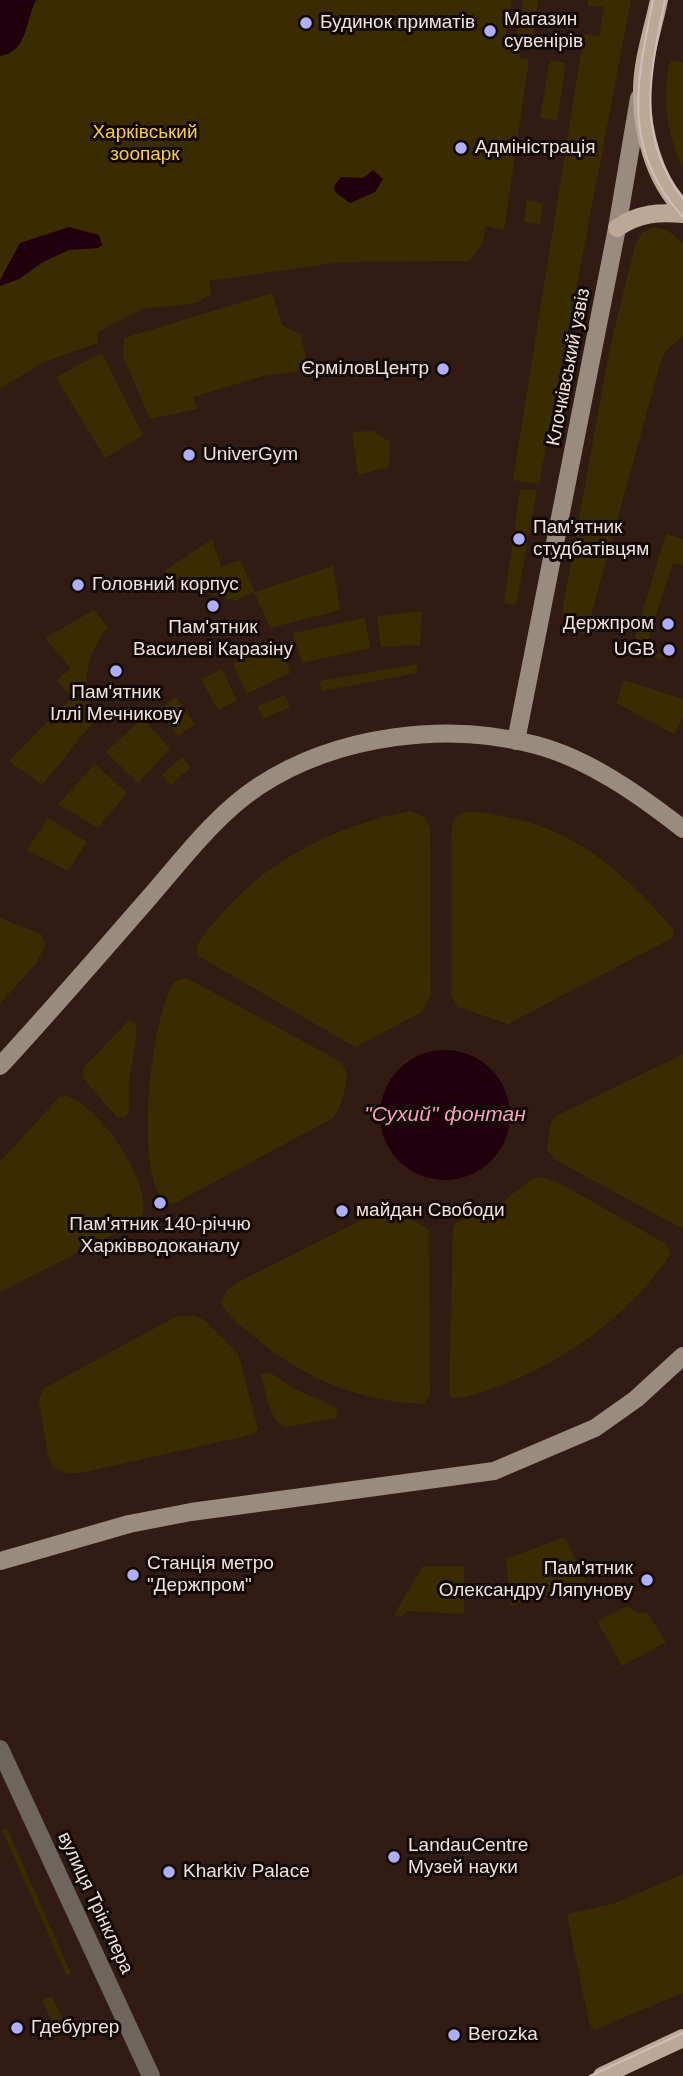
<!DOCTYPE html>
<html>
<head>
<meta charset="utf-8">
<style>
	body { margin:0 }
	canvas { display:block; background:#311b13 }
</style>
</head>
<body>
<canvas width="683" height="2076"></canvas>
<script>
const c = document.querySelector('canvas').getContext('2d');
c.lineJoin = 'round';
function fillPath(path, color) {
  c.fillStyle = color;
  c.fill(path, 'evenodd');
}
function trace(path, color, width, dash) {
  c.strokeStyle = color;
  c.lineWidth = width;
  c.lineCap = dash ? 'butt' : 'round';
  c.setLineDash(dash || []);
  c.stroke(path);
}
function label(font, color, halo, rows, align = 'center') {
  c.font = font + ' Arial,sans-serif';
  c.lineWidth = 6;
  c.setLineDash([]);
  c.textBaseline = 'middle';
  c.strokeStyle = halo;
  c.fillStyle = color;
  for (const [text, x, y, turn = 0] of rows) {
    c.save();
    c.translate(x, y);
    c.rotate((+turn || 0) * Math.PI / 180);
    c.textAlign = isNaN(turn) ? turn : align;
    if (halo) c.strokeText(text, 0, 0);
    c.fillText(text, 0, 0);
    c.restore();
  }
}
const green = new Path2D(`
	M 0,0 L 512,0 L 504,44 L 515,46 L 523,0 L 538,0 L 531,48 L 521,47 L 519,58 L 529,60 L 504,230 L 486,226 L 482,244 L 470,261 L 340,262 L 209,281 L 211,294 L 197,303 L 141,309 L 98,332 L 98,343 L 41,363 L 0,389 Z
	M 588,0 L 631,0 L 539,484 L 513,480 L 584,34 L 599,36 L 604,7 L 587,6 Z
	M 550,60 L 566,63 L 557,121 L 540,118 Z
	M 670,60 L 683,62 L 683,169 C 666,132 662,99 670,60 Z
	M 527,200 L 543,203 L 540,224 L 524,222 Z
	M 653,227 L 667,230 L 683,243 L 683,336 L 666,351 L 660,364 L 586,634 L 574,631 L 564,621 L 563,607 L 609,352 L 635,245 L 642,233 Z
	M 272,293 L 282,325 L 301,335 L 308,370 L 263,376 L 193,397 L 197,409 L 150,419 L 123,356 L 124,338 Z
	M 102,353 L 143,435 L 105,458 L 56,377 Z
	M 373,431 L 390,442 L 389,467 L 358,475 L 352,432 Z
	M 520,489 L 537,490 L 516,605 L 504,603 L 513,542 L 523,543 L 523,536 L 514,535 Z
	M 666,534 L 683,539 L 683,565 L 673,563 L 645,649 L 667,656 L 660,659 L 642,654 L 642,647 L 635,637 Z
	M 212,539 L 221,567 L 240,560 L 255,592 L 333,566 L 340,610 L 270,628 L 254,592 L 235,601 L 197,590 L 173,589 L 165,570 Z
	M 94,610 L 107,627 C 86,658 79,683 96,719 L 42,785 L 9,761 L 72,697 L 56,680 L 71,669 L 45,638 Z
	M 422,611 L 420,645 L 381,647 L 377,616 Z
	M 365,618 L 370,648 L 302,663 L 293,633 Z
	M 279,642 L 290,673 L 246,694 L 233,663 Z
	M 417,664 L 417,673 L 322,691 L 319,681 Z
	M 222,669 L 237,700 L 218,710 L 201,680 Z
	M 624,680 L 683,699 L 683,717 L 674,734 L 616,703 Z
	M 285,695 L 290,707 L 263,719 L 258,706 Z
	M 176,697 L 195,724 L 178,736 L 158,710 Z
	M 143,718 L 170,749 L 138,783 L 106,752 Z
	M 182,757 L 190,768 L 171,785 L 162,775 Z
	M 95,764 L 127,793 L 98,828 L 58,804 Z
	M 411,811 L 425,817 L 430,828 L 431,995 L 422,1012 L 355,1047 L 197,955 C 195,942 206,933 214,923 C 263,861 334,826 411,811 Z
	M 464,812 C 478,810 493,814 507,817 C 579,831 628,876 674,930 L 672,938 L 508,1024 L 458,1007 L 451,996 L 451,839 L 453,820 Z
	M 48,818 L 87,842 L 68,871 L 27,850 Z
	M 0,918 L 41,934 L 45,946 L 37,962 L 0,1004 Z
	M 187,978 L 332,1057 C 337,1061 343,1063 345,1069 C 350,1079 340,1111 333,1118 L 173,1204 C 129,1200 151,1010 175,981 Z
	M 129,1020 L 135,1023 L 137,1032 L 129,1081 L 129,1112 L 123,1118 L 116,1116 L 82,1077 L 84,1067 Z
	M 683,1054 L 683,1227 L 681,1228 L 556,1160 L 547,1150 L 551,1123 L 556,1116 Z
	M 65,1095 C 99,1106 150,1178 143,1214 L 130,1226 L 0,1292 L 0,1162 L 59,1097 Z
	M 543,1177 L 563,1185 L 666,1244 L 671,1254 C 629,1315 568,1360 499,1386 C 485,1391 468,1399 453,1398 L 449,1394 L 453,1228 L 457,1222 L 492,1210 L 532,1179 Z
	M 389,1206 L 429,1230 L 430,1396 L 425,1404 C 359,1402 300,1377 251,1334 C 240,1325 228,1316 221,1303 L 226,1291 L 236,1283 Z
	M 177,1316 L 196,1316 L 204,1320 L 238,1353 L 258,1430 L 250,1435 L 85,1472 C 71,1474 57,1475 49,1461 L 39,1401 L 43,1389 Z
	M 269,1372 L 297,1390 L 333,1406 L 337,1410 L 336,1418 L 286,1427 C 269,1421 267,1394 261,1377 L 261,1374 Z
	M 565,1537 L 586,1582 L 511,1606 L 506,1559 Z
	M 423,1566 L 464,1566 L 464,1614 L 408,1611 L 401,1617 L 394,1615 Z
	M 628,1606 L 638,1613 L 647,1612 L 666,1642 L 622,1666 L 597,1621 Z
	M 7,1828 L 71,1974 L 67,1976 L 2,1830 Z
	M 683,1874 L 683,1993 L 594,2030 L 589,2023 L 567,1914 L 613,1904 Z
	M 52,1997 L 66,2026 L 56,2030 L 42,2000 Z`);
const water = new Path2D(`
	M 0,0 L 36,0 C 26,19 27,53 0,56 Z
	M 373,170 L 383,179 L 375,192 L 350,203 L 335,192 L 334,186 L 341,177 L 363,178 Z
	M 69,227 L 99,235 L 102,245 L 98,248 L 69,250 L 43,262 L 19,279 L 0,286 L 0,280 L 20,243 Z
	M380 1115a65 65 0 1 1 130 0a65 65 0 1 1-130 0Z`);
const tertiary = new Path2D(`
	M 0,1749 L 151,2076`);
const secondary = new Path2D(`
	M 516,741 L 617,228 L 639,98
	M 0,1066 C 50,1012 99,955 148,899 C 182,860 215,815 259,786 C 337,735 447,721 536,745 C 589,759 641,796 683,829
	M 0,1561 L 129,1524 L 191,1512 L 494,1471 L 595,1428 L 636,1399 L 683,1356`);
const primary = new Path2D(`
	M 659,0 C 653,29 642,61 642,90 C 641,130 654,180 683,209
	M 617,228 C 639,213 658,212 683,214
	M 602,2076 L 683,2038`);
const tram = new Path2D(`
	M 653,0 C 637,82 620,148 683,217
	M 665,0 C 651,72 634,134 683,199
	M 590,2076 L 683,2033`);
const markers = [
	[306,23,7,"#aeaefa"],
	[490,31,7,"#aeaefa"],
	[461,148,7,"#aeaefa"],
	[443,369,7,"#aeaefa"],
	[189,455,7,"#aeaefa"],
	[519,539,7,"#aeaefa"],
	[78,585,7,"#aeaefa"],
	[213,606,7,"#aeaefa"],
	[668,624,7,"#aeaefa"],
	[669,650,7,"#aeaefa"],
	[116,671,7,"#aeaefa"],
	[160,1203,7,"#aeaefa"],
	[342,1211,7,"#aeaefa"],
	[133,1575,7,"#aeaefa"],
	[647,1580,7,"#aeaefa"],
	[394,1857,7,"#aeaefa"],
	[169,1872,7,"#aeaefa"],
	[17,2028,7,"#aeaefa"],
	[454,2035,7,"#aeaefa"]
];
const poiNames = [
	["Магазин",504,20],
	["сувенірів",504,42],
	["Будинок приматів",320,23],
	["Адміністрація",475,148],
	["ЄрміловЦентр",429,369,"right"],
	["UniverGym",203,455],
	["Пам'ятник",533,528],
	["студбатівцям",533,550],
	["Головний корпус",92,585],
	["Держпром",654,624,"right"],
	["Пам'ятник",213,628,"center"],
	["Василеві Каразіну",213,650,"center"],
	["UGB",655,650,"right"],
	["Пам'ятник",116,693,"center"],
	["Іллі Мечникову",116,715,"center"],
	["майдан Свободи",356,1211],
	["Пам'ятник 140-річчю",160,1225,"center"],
	["Харківводоканалу",160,1247,"center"],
	["Станція метро",147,1564],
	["\"Держпром\"",147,1586],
	["Пам'ятник",633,1569,"right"],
	["Олександру Ляпунову",633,1591,"right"],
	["LandauCentre",408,1846],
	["Музей науки",408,1868],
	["Kharkiv Palace",183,1872],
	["Гдебургер",31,2028],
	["Berozka",468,2035]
];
const parkNames = [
	["Харківський",145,133],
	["зоопарк",145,155]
];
const streetNames = [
	["Клочківський узвіз",569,367,-79],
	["вулиця Трінклера",95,1903,65]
];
const waterNames = [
	["\"Сухий\" фонтан",445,1115]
];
fillPath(green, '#3a2b00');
fillPath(water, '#21000e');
trace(tertiary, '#6e655c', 18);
trace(secondary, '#998b7e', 18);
trace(primary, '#bba897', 18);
trace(tram, '#cfbfb9', 2);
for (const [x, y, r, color] of markers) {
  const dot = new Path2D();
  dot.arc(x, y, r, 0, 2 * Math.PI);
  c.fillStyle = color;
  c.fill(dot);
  trace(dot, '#120906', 2.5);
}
label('19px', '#f0e1db', '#120906', poiNames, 'left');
label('19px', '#f7ca48', '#120906', parkNames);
label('19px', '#f0e1db', '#120906', streetNames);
label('italic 21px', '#fb9dc2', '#120906', waterNames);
</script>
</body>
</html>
